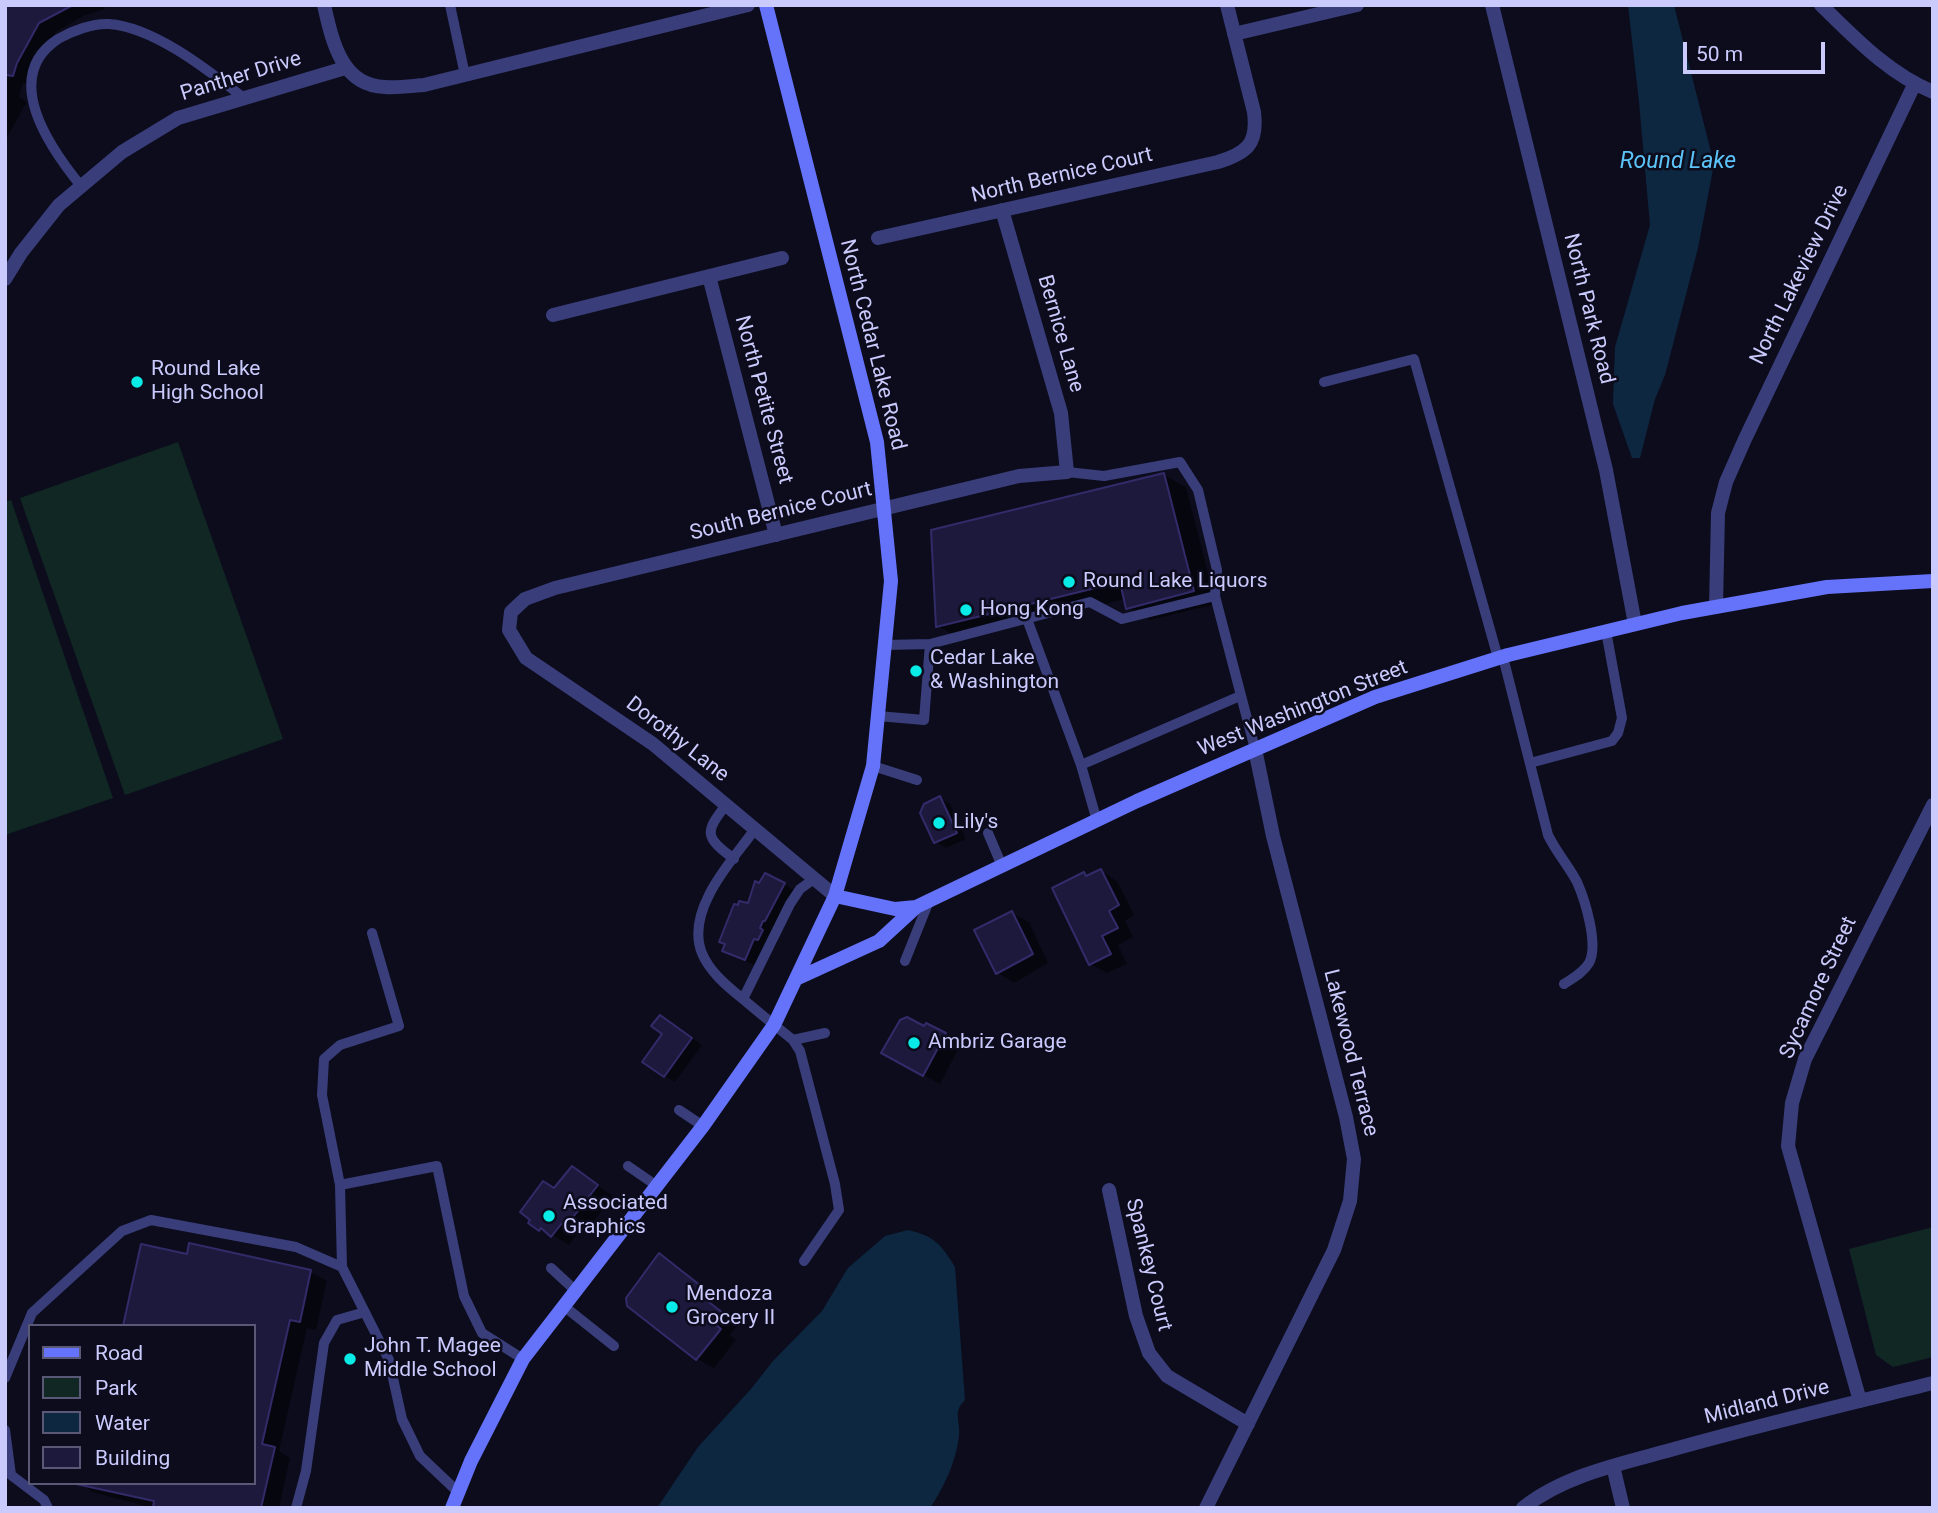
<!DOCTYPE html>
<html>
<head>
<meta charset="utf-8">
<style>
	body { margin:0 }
	#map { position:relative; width:1938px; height:1513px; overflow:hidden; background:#0d0c1d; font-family:Roboto,sans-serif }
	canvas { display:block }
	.frame { position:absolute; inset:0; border:7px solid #cacafd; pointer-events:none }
	.legend { position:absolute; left:28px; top:1324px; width:228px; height:161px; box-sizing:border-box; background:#0d0c1d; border:2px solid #595877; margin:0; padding:9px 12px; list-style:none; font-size:21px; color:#cacafd }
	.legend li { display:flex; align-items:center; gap:14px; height:35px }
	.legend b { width:35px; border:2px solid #595877 }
	.scale { position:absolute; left:1683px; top:42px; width:142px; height:32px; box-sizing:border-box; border:4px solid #cacafd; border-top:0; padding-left:9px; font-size:21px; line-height:24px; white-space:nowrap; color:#cacafd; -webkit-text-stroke:5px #0d0c1d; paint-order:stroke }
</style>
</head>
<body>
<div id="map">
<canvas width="1938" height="1513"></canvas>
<div class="frame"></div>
<ul class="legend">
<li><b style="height:9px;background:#6573fa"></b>Road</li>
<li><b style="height:19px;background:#102723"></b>Park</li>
<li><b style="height:19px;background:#0d2740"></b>Water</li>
<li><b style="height:19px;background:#1c193d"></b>Building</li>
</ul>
<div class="scale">50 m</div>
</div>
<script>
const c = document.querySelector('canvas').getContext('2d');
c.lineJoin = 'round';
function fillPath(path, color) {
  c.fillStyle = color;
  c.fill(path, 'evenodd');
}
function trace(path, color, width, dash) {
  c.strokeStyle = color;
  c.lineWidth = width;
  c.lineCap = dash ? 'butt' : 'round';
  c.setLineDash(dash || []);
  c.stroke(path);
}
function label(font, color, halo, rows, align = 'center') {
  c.font = font + ' Roboto,sans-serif';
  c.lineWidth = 5;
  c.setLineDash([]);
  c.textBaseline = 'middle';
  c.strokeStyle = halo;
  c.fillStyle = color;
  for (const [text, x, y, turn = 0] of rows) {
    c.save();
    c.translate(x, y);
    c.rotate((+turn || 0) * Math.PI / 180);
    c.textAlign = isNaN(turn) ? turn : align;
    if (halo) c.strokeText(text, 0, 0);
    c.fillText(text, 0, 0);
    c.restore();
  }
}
const green = new Path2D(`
	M 178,442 L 283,739 L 125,795 L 20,498 Z
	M 11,500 L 113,798 L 5,835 L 5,502 Z
	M 1933,1227 L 1933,1357 L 1893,1367 L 1876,1355 L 1849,1249 Z`);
const water = new Path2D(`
	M 1628,5 L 1674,5 L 1714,164 L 1698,248 L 1665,375 L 1655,399 L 1640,458 L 1632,458 L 1613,404 L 1615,347 L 1650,225 L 1639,102 Z
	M 908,1230 C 934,1236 941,1244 955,1267 L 965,1400 C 952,1412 961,1422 959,1436 C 956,1462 944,1487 930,1508 L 657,1508 L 698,1447 L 751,1389 L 773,1361 L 822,1311 L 848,1268 L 885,1236 Z`);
const shadow = new Path2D(`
	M 5,5 L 105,5 L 105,9 L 83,16 L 56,32 L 33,72 L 30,85 L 23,83 L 19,97 L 27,102 L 5,141 Z
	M 1164,475 L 1186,487 L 1216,604 L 1150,620 L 1128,607 L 1125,599 L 960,639 L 938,626 Z
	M 940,798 L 950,804 L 966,839 L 946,848 L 936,842 Z
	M 1101,871 L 1117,881 L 1134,915 L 1125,921 L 1133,937 L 1118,945 L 1127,964 L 1107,973 L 1090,964 L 1084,874 L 1089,877 Z
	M 784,884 L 800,894 L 775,939 L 778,941 L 775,948 L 771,947 L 762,968 L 724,951 L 750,906 Z
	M 1012,913 L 1029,922 L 1048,963 L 1014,983 L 998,973 L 976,931 Z
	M 671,1023 L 702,1045 L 675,1082 L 665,1076 Z
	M 945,1034 L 961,1044 L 940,1084 L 900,1062 Z
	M 572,1169 L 613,1196 L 588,1229 L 583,1226 L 569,1245 L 530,1222 Z
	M 188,1256 L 310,1272 L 327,1281 L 316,1330 L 307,1328 L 279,1451 L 290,1458 L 279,1508 L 154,1508 L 95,1493 L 78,1483 L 254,1483 L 254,1326 Z
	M 660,1256 L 676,1265 L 716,1297 L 712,1303 L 739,1324 L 730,1335 L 736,1340 L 714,1368 L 697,1359 L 629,1306 Z`);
const building = new Path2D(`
	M 5,5 L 73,5 L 39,23 L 17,63 L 13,76 L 6,75 L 5,79 Z
	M 1164,473 L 1194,591 L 1126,609 L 1120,582 L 936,627 L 931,530 Z
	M 940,796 L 957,833 L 934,843 L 920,813 L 924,804 Z
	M 1101,869 L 1119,905 L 1109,911 L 1118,928 L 1102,936 L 1111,954 L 1089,965 L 1052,888 L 1084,872 L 1086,876 Z
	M 765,873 L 785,883 L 765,921 L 763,921 L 760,928 L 763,930 L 758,940 L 754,939 L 745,960 L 722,951 L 725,944 L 719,942 L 734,904 L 738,905 L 739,901 L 748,903 L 755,881 L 759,883 Z
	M 1012,911 L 1033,954 L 996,974 L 974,930 Z
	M 660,1015 L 692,1038 L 664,1077 L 642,1062 L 662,1034 L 651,1026 Z
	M 907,1017 L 924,1026 L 926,1023 L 946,1033 L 923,1076 L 881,1053 L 900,1020 Z
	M 572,1166 L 598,1185 L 570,1221 L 566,1218 L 551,1237 L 541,1228 L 539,1231 L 528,1223 L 530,1220 L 520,1212 L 543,1181 L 554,1188 Z
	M 189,1243 L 311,1270 L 300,1322 L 290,1320 L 262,1444 L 275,1447 L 261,1508 L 153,1508 L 154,1501 L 76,1484 L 254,1483 L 254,1326 L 123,1326 L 141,1244 L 187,1254 Z
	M 659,1253 L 701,1286 L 696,1292 L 723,1313 L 715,1324 L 721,1329 L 696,1360 L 627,1306 L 626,1298 Z`);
const service = new Path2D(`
	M 450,5 L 465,75
	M 81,186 C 50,148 0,77 58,39 C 72,31 93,23 109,24 C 154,27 209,71 244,98
	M 1324,382 L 1414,359 L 1498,658
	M 1067,472 L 1104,476 L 1180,462 L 1198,490 L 1217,570 L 1215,596
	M 1027,619 L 1081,765
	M 885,645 L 930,644 L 1090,602 L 1122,619 L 1215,596 L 1255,749
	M 1503,657 L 1548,835 C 1556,852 1569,866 1577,882 C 1585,900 1599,945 1589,963 C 1583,973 1573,978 1564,984
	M 878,716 L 924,720 L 930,644
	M 1530,763 L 1612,741 L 1618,733 L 1622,718 L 1606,631
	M 873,766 L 917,780
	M 726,805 C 704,833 705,837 734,859
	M 1097,821 L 1081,765 L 1240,696
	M 755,829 C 740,850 720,872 709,895 C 684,944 705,969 743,999 C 759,1013 776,1026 793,1040 L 800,1051 L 835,1184 L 839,1210 L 804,1261
	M 988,833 L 1002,866
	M 372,933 L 399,1026 L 340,1045 L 324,1059 L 322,1095 L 340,1185 L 342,1267 L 389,1360 L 402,1419 L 420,1456 L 458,1492
	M 905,961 L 929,901
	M 743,999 L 790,904 L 800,889 L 814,879
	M 793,1040 L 825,1033
	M 679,1110 L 703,1126
	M 628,1166 L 657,1186
	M 340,1185 L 437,1166 L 464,1296 L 482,1333 L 523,1359
	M 551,1268 L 577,1292
	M 565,1307 L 614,1346
	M 5,1378 L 32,1313 L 122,1231 L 151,1220 L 296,1247 L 342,1267
	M 5,1430 L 11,1475 L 44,1500 L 48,1508
	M 296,1508 L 306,1471 L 324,1343 L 337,1320 L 365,1312`);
const minor = new Path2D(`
	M 324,5 C 332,40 341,86 385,87 C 398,88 411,86 424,85 L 748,5
	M 1492,5 L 1606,470 L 1635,624
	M 1821,5 C 1855,38 1889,74 1933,92
	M 1234,34 L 1357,5
	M 878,238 L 1218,162 C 1247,153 1258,144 1254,112 L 1227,5
	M 709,276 L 776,535
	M 5,279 L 21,253 L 59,205 L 122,152 L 178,118 L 345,68
	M 553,315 L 782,258
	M 1716,607 L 1718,513 L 1726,482 L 1745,439 L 1915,83
	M 835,896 L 653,744 L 526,658 L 509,630 L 511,612 L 525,599 L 555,588 L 1019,476 L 1067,472 L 1061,413 L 1002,210
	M 1109,1190 L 1136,1316 L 1149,1353 L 1167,1376 L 1248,1424
	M 1860,1401 L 1788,1146 L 1792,1103 L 1805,1059 L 1933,805
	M 1613,1466 L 1623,1508
	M 1206,1508 L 1334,1250 L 1350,1201 L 1354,1159 L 1346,1117 L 1273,836 L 1255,749
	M 1523,1508 C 1563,1476 1619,1464 1667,1451 C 1755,1426 1844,1405 1933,1383`);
const secondary = new Path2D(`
	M 835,896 L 895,909 L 916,907 L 1137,801 L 1375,697 L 1508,655 L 1682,613 L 1827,587 L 1933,581
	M 796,979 L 879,941 L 916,907
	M 452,1508 L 471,1461 L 523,1359 L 703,1126 L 774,1025 L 835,896 L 873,766 L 891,581 L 877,442 L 766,5`);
const markers = [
	[137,382,7,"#08ebe7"],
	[1069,582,7,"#08ebe7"],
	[966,610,7,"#08ebe7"],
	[916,671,7,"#08ebe7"],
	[939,823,7,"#08ebe7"],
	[914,1043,7,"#08ebe7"],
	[549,1216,7,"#08ebe7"],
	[672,1307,7,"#08ebe7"],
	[350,1359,7,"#08ebe7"]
];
const streetNames = [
	["Panther Drive",241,77,-17],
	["North Bernice Court",1062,176,-13],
	["North Lakeview Drive",1800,275,-64],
	["North Park Road",1588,309,76],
	["Bernice Lane",1060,334,74],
	["North Cedar Lake Road",872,345,76],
	["North Petite Street",763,400,75],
	["South Bernice Court",781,512,-14],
	["West Washington Street",1303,709,-22],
	["Dorothy Lane",677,740,38],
	["Sycamore Street",1819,988,-65],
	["Lakewood Terrace",1350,1053,76],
	["Spankey Court",1148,1265,76],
	["Midland Drive",1767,1403,-14]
];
const poiNames = [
	["Round Lake",151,370],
	["High School",151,394],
	["Round Lake Liquors",1083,582],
	["Hong Kong",980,610],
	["Cedar Lake",930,659],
	["& Washington",930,683],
	["Lily's",953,823],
	["Ambriz Garage",928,1043],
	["Associated",563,1204],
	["Graphics",563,1228],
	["Mendoza",686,1295],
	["Grocery II",686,1319],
	["John T. Magee",364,1347],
	["Middle School",364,1371]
];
const waterNames = [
	["Round Lake",1678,162]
];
fillPath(green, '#102723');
fillPath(water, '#0d2740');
fillPath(shadow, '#0007');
fillPath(building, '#1c193d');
trace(building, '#312c69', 2);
trace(service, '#393e7b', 10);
trace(minor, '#393e7b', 14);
trace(secondary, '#6573fa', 14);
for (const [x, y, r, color] of markers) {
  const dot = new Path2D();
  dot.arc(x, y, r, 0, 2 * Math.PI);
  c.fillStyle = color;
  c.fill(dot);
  trace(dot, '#0d0c1d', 2.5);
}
label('21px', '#cacafd', '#0d0c1d', streetNames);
label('21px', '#cacafd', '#0d0c1d', poiNames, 'left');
label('italic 23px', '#5cc3f9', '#0d0c1d', waterNames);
</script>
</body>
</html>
